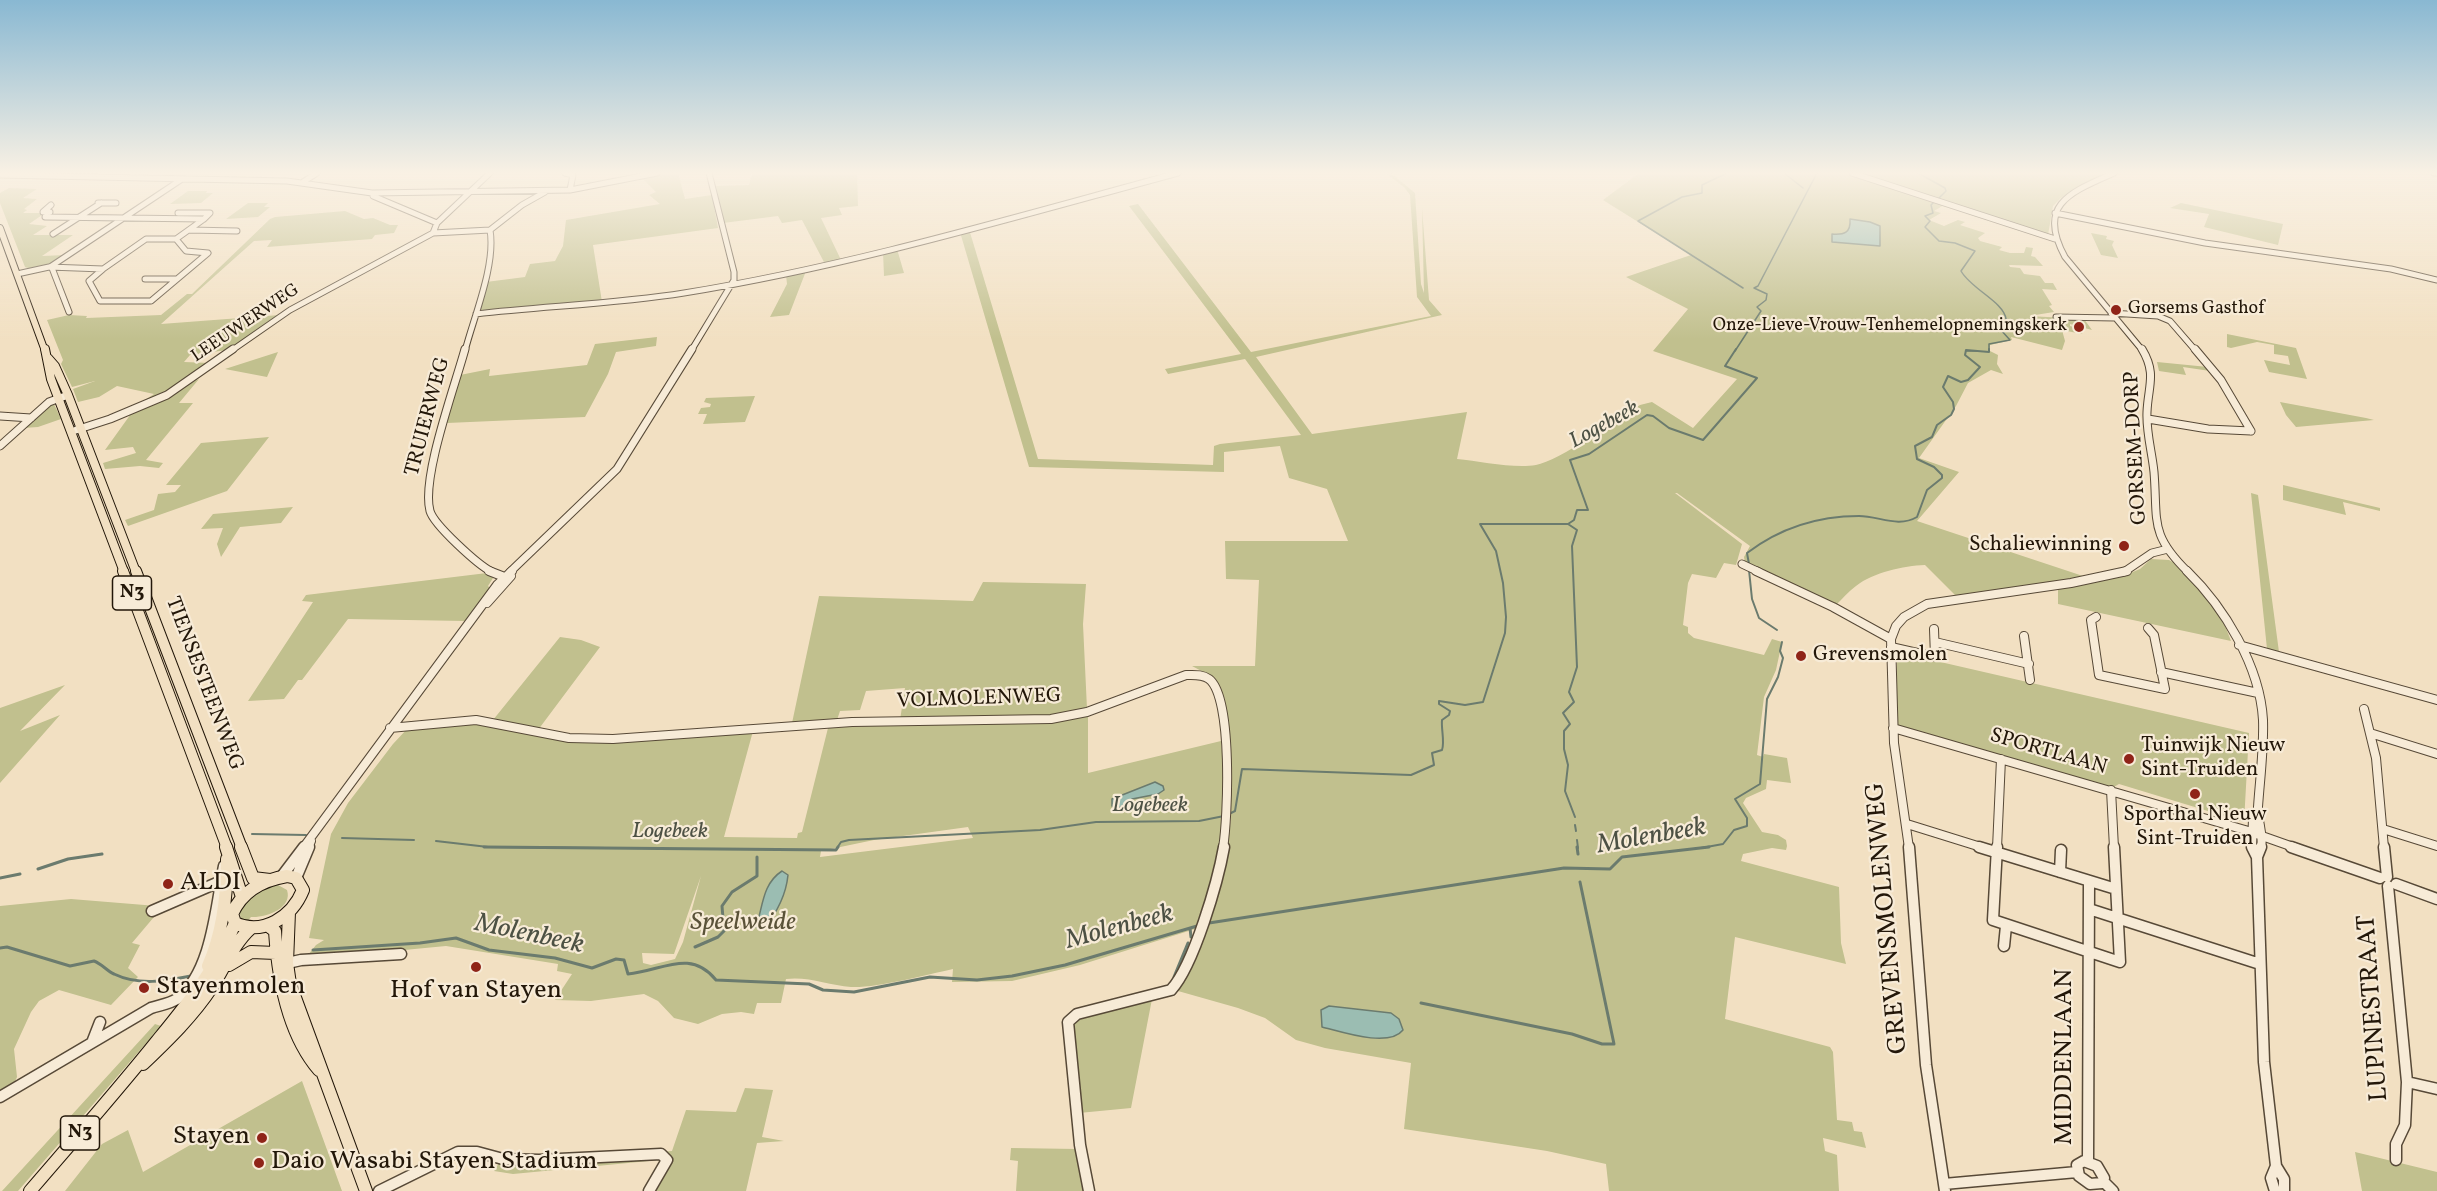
<!DOCTYPE html>
<style>
body{margin:0}
canvas{display:block;background:#f2e0c2}
</style>
<canvas width="2437" height="1191"></canvas>
<script>
const g = document.querySelector('canvas').getContext('2d');
g.lineJoin = 'round';
function fill(path, color) {
  g.fillStyle = color;
  g.fill(path, 'evenodd');
}
function strokePath(path, color, width, dash) {
  g.strokeStyle = color;
  g.lineWidth = width;
  g.lineCap = dash ? 'butt' : 'round';
  g.setLineDash(dash || []);
  g.stroke(path);
}
function write(font, color, halo, rows, align = 'center') {
  g.font = font + ' Vollkorn,serif';
  g.lineWidth = 4.5;
  g.setLineDash([]);
  g.textBaseline = 'middle';
  g.strokeStyle = halo;
  g.fillStyle = color;
  for (const [text, x, y, turn = 0] of rows) {
    g.save();
    g.translate(x, y);
    g.rotate((+turn || 0) * Math.PI / 180);
    g.textAlign = isNaN(turn) ? turn : align;
    if (halo) g.strokeText(text, 0, 0);
    g.fillText(text, 0, 0);
    g.restore();
  }
}
fill(new Path2D(`
 M661,173H678L685,199L712,195L718,228L593,245L602,302L480,311L486,282L525,277L530,264L555,261L563,246L566,220L660,204L649,195L656,192L642,178Z
 M752,173H857L858,206L839,208L842,215L821,218L841,260L825,264L802,220L782,223L778,216L723,223L716,186L749,185Z
 M1385,173H1391L1415,193L1421,284L1424,293L1422,208L1429,300L1442,315L1256,357L1312,434L1467,412L1457,459C1480,461 1514,469 1536,465C1559,461 1617,419 1640,405L1652,402L1693,428L1737,379L1653,351L1688,309L1626,277L1691,255L1603,200L1639,173H1848L1944,205L1934,211L1941,213L1929,220L1944,226L1958,220L1965,222L1960,225L1985,233L1978,238L1980,241L2002,247L1999,250L2010,253H2024L2026,247L2033,248L2031,256L2035,257L2043,266L2009,265L2010,267L2020,268L2024,274L2040,276L2045,283H2053L2057,290L2042,289L2052,305L2049,306L2054,312L2029,316L2084,319L2092,330L2070,324V326L2083,330L2082,334L2062,330L2065,341L2062,350L2011,337L2012,340L1990,345V351L1998,355L1997,364L2003,374L1991,370L1968,383L1956,406L1919,458L1959,472L1917,521L2086,577L1956,596L1925,565C1903,566 1874,572 1856,586C1849,591 1842,599 1835,606L1745,563L1744,557L1750,546L1677,493H1675L1742,544L1736,565L1724,563L1716,578L1692,574L1688,583L1683,625L1688,627V633L1694,638L1764,655L1772,639L1782,642L1776,670L1764,697L1757,755L1763,757L1764,754L1787,758L1791,783L1767,780L1766,789L1746,798L1743,803L1762,832L1778,835L1786,840L1787,846L1786,850L1772,848L1743,854L1741,861L1839,887L1841,943L1846,964L1735,937L1725,1019L1830,1047L1833,1052L1837,1120L1852,1122L1854,1131L1862,1132L1866,1148L1823,1138L1825,1151L1837,1155L1839,1191H1609L1606,1164L1547,1151L1404,1129L1411,1063L1325,1048L1296,1040L1265,1018L1238,1008L1178,991L1186,976L1223,876L1231,819L1225,699L1217,684L1209,675L1192,666H1255L1259,580L1226,579L1225,541H1348L1327,489L1289,478L1280,446L1224,452V472L1029,467L960,232L969,229L1038,459L1213,465L1214,446L1220,444L1301,435L1245,359L1168,374L1165,369L1241,354L1129,206L1138,204L1251,352L1431,316L1417,297L1410,195L1404,187Z
 M1856,173H2107L2061,198L2053,206L2048,235Z
 M9,188L37,189L23,198L37,199L24,209L27,210L23,213H45L29,224L47,226L33,235H73L42,256L66,255C55,263 39,273 25,267L0,203V193Z
 M188,191H207L206,193H213L201,203L170,204Z
 M248,203H268L264,207H270L258,217L226,219Z
 M2181,203L2283,224L2278,245L2204,227L2209,214L2170,208Z
 M345,211L364,219L373,218L390,225H398L394,233L375,235L372,239L267,247L272,240L254,241L161,324L280,315L227,350L190,355L184,362L210,363L170,392L142,402L154,394L117,386L99,397L78,402L73,389L95,381L72,387L61,364L63,360L47,320L69,315L87,316L86,318L161,315L187,294H192L270,219L275,217Z
 M2091,233L2107,236L2106,239L2114,241L2112,245L2118,258L2101,255Z
 M897,249L904,273L884,276L883,252Z
 M806,271L789,315L770,317L787,284L786,275Z
 M2227,334L2296,348L2307,379L2269,372L2264,360L2290,365L2288,356L2274,354V345L2257,342L2231,348L2227,347Z
 M657,337L656,346L616,352L608,374L585,417L447,423L460,375L490,369L489,376L587,365L595,344Z
 M278,352L267,377L225,369Z
 M2157,362L2208,367L2210,371L2183,367L2186,375L2159,371Z
 M199,379L179,403H193L146,460L163,463L159,468L140,466L105,469L103,463L136,453L133,447L105,450L133,411Z
 M755,396L745,422L703,424L707,414H698L701,408L710,407L711,404L704,402L706,398Z
 M53,402L61,419L38,427L23,428Z
 M2280,402L2366,418L2374,420L2296,427L2286,415Z
 M269,437L227,491L128,526L125,520L154,510L158,494L175,492L181,485H166L201,443Z
 M2283,485L2380,508V511L2343,502L2346,515L2283,500Z
 M2251,493L2258,495L2279,652L2267,649Z
 M293,507L281,523L240,527L221,557L217,544L223,528L201,529L213,514Z
 M2151,559L2169,560L2178,565L2211,604L2224,623L2231,641L2058,604V588L2128,574L2140,569Z
 M487,573L493,578L488,586L491,589L465,621L348,619L302,680H298L284,699L248,701L313,602L302,601L306,595Z
 M983,582L1086,584L1083,624L1087,709L1063,717L900,720L905,688L866,691L860,710L840,711L837,720L792,723L819,596L973,601Z
 M560,637L581,640L600,647L538,730L493,720Z
 M1897,652L2249,733L2244,822L2119,784L2112,788L1899,727L1897,724Z
 M65,685L20,731L60,715L0,783V708Z
 M1088,714V773L1221,741C1223,765 1227,791 1225,816C1223,852 1208,895 1195,929L1080,965L1012,981L952,982L953,969C925,975 878,988 851,987C829,985 807,976 786,979L781,1003H757L754,1014L741,1012L722,1014L698,1024L674,1018L658,1001L644,994L591,1001L555,1000L572,974L557,971L558,964L446,946L362,954L308,955L316,945L324,940L309,938L331,834L348,803L393,744L407,729L469,721L536,733L557,740L576,741L753,731L724,837L797,838L798,833L802,832L828,728ZM968,827L973,838L820,857L821,851L874,840ZM701,876L683,942L675,959L651,965L643,963L642,953L674,954Z
 M278,885L287,890C293,908 266,918 251,917L247,922L241,919L239,910C249,897 261,887 278,885Z
 M71,899L157,906L159,911L132,943L140,945L128,968L138,977L111,1005L59,990L39,1001L31,1012L14,1049L17,1077L12,1088L0,1095V906Z
 M1152,999L1131,1108L1079,1113L1073,1024L1080,1017Z
 M155,1024L161,1026L18,1191H2Z
 M302,1081L342,1191H65L102,1144L128,1130L143,1172Z
 M745,1088L773,1090L762,1137L784,1141L757,1143L746,1191H654L669,1167L670,1159L513,1174L494,1171L499,1163H535L672,1151L686,1110L736,1112Z
 M1011,1148L1078,1149L1085,1191H1016L1018,1161L1010,1160Z
 M2355,1152L2437,1172V1191H2362Z`), '#c1c08e');
const water = new Path2D(`
 M1850,219L1870,222L1880,226V246L1832,242V234C1844,235 1851,233 1850,219Z
 M1155,782L1163,786L1164,790L1158,794L1132,799L1119,808L1112,806V799Z
 M782,871L788,875C786,896 776,914 763,930L756,927C763,907 762,884 782,871Z
 M1329,1006L1391,1013L1399,1019L1403,1030C1389,1048 1342,1032 1322,1027L1321,1010Z`);
fill(water, '#9bbdb2');
strokePath(water, '#6b7b6e', 1.5);
strokePath(new Path2D(`
 M1727,173L1702,185V193L1682,197L1638,221L1743,288
 M1784,173L1803,188
 M1918,173L1945,188L1946,191L1937,200
 M1934,202L1931,205L1933,213L1925,216L1930,221L1925,227L1939,241L1955,243L1975,251L1961,271C1971,289 2004,302 2006,319L2023,325L2000,329L2010,340L1989,344V351
 M1735,351L1761,311L1757,307L1766,300L1767,294L1754,288L1758,286L1817,173
 M1966,351H1977`), '#6b7b6e', 1.5);
strokePath(new Path2D(`
 M1568,524L1577,530L1572,546L1577,667L1569,692L1574,702L1563,713L1570,724L1564,731V749L1568,765L1565,791L1575,817
 M1749,564L1747,553C1780,528 1817,516 1859,516C1879,516 1898,528 1917,517L1927,490L1942,478V475L1934,467L1917,459L1915,446L1932,437L1937,425L1951,415L1954,409L1953,402L1943,387L1948,376L1961,382L1968,380L1980,367L1965,355L1966,350L1989,352V349
 M1749,570L1752,599L1759,618L1777,630
 M1229,814L1235,811L1242,769L1411,775L1434,765L1432,753L1442,750C1445,742 1441,729 1442,720L1449,715L1450,711L1439,704V701L1465,705L1483,702L1505,633L1506,617L1503,583L1496,551L1480,524H1568L1574,520L1577,510H1588L1570,460L1589,454L1647,415L1653,416L1669,428L1703,440L1757,378L1725,366L1736,349
 M1575,825L1576,831
 M252,834L306,835
 M342,838L414,840
 M1577,840L1578,848
 M436,841L488,847L607,848
 M837,848L841,842L849,840L1040,830L1096,822L1199,821L1224,816
 M1701,848L1723,844L1734,830L1747,826V818L1735,799L1760,784L1767,699L1778,677L1783,658L1780,651L1782,642`), '#6b7b6e', 2);
strokePath(new Path2D(`
 M484,847L836,850L838,847
 M1577,847L1578,854
 M38,869L68,859L102,854
 M0,878L20,874
 M1209,923L1564,868L1610,869L1622,857L1709,847
 M1190,928L1191,937
 M695,947L718,937L724,931L722,906L732,892L757,876V857
 M0,948L7,947L70,966L94,961C102,964 107,971 114,974C139,986 165,981 191,976
 M313,950L420,943L456,938L489,950L555,958L592,968L616,959L624,960L628,974C662,971 690,948 716,980L809,984L823,990L854,992L930,977L977,980L1012,976L1065,965L1197,926
 M1174,977L1188,943
 M1421,1003L1572,1034L1602,1044H1614L1580,882`), '#6b7b6e', 3);
const minorFar3 = new Path2D(`
 M490,173L437,223L433,233L490,230L522,205L545,192
 M565,173L573,175L570,190
 M1852,173L2055,239
 M2114,173C2071,192 2036,204 2065,257L2143,351
 M2434,173H2437
 M0,175L287,181L372,193L570,190L657,173
 M303,182L317,173
 M372,193L373,196L437,223
 M98,203H116
 M50,212H43L51,205
 M178,213H210L204,219
 M2055,213L2205,243L2391,269L2437,280
 M189,230L237,231
 M53,234L101,203
 M50,267L182,179
 M52,268L69,312
 M103,269L89,281L100,301H151L208,253L186,251L176,239
 M17,274L49,267L103,269L146,239H176L204,219L45,217
 M145,279H177
 M2111,313L2158,316L2170,321L2196,351
 M476,314C545,306 615,304 684,293C851,266 1015,217 1178,173
 M2056,317L2115,318
 M231,351L290,310L433,233
 M465,351C474,316 496,265 490,230
 M691,351L734,280V272L709,173`);
const minorFar2 = new Path2D(`
 M465,349C455,386 421,478 430,511C434,525 478,565 492,572
 M2142,349C2157,374 2148,386 2147,412C2146,432 2152,452 2154,472C2158,521 2149,534 2188,572
 M2195,349L2221,380L2251,431
 M0,416L31,418
 M2148,419L2208,429L2251,431
 M76,430L110,419L167,395L233,349
 M0,446L49,402L68,395
 M1742,564L1759,572
 M510,572L617,469L692,349
 M2124,572L2152,553L2168,549`);
const minorFar1 = new Path2D(`
 M489,571L507,578
 M1756,571L1833,607L1891,639
 M2187,571C2224,607 2260,666 2263,720C2264,749 2260,778 2258,807C2257,821 2264,833 2261,848
 M487,603L511,576
 M2096,617L2091,620L2099,675L2165,689L2154,635L2148,628
 M2024,636L2030,680
 M1935,642L2029,664
 M2239,645L2437,700
 M1891,647L1935,657L1934,629
 M2161,672L2258,693
 M2364,709L2376,758L2384,848
 M390,728L476,720L569,738L613,739L852,722L1051,719L1087,712L1186,675C1194,675 1202,674 1209,679C1233,697 1228,818 1223,848
 M1893,728L2245,830L2296,848
 M2370,733L2437,754
 M2111,790L2114,848
 M1907,824L1984,848
 M2383,829L2437,846
 M303,848L497,585L512,571
 M308,848L311,841
 M1909,848L1894,743L1891,639L1896,626L1904,617L1927,604L2071,583L2127,571
 M1997,848L2001,759
 M2252,848L2253,818L2258,813`);
const minor = new Path2D(`
 M1909,847L1926,1065L1945,1191
 M1979,847L2116,889
 M1997,847L1993,920L2120,962L2114,847
 M2252,847L2257,857L2264,1062L2276,1166L2284,1179V1191
 M2291,847L2380,878
 M2384,847L2387,877
 M2257,857L2261,847
 M2060,872L2061,850
 M282,876L304,847
 M296,878L309,847
 M2396,884L2437,899
 M2388,886L2407,1082L2405,1125L2396,1144V1160
 M2089,909L2260,964
 M152,911L219,882
 M2004,946L2006,926
 M283,964L301,960L401,954
 M93,1040L100,1022
 M2407,1082L2437,1089
 M0,1097L151,1008C160,1005 169,1004 177,999C212,973 216,906 224,866
 M2084,1161L2097,1166L2104,1178L2102,1183L2090,1184L2079,1176L2077,1165Z
 M2088,1161L2089,881
 M2103,1181L2113,1191
 M1944,1184L2077,1172
 M379,1191L458,1152H477L503,1159L539,1160L661,1154L667,1160L649,1191
 M1089,1191L1080,1145L1068,1022L1077,1014L1171,990C1194,965 1218,881 1224,847
 M2275,1191L2271,1178L2276,1166`);
const majorFar3 = new Path2D(`
 M0,228L45,351`);
const majorFar2 = new Path2D(`
 M45,349L51,379L124,572
 M48,358L55,366L68,395L136,572`);
const majorFar1 = new Path2D(`
 M123,571L227,848
 M136,571L242,848`);
const major = new Path2D(`
 M226,847L242,897
 M241,847L253,878L270,880
 M287,876L296,878L303,890C292,917 263,936 235,923L232,914C242,891 263,880 287,876Z
 M289,912L287,963L290,984L366,1191
 M267,925L275,931C278,978 288,1034 319,1070
 M229,965L251,952L276,953
 M208,966C223,932 227,896 227,859
 M143,1064C168,1040 193,1016 212,987C225,967 233,944 251,928
 M30,1191C73,1141 116,1092 157,1041C188,1003 217,968 235,923`);
strokePath(minorFar3, '#574937', 7);
strokePath(minorFar2, '#574937', 9);
strokePath(minorFar1, '#574937', 10);
strokePath(minor, '#574937', 13);
strokePath(majorFar3, '#231709', 8);
strokePath(majorFar2, '#231709', 10);
strokePath(majorFar1, '#231709', 12);
strokePath(major, '#231709', 14);
strokePath(minorFar3, '#f7ebd7', 5);
strokePath(minorFar2, '#f7ebd7', 7);
strokePath(minorFar1, '#f7ebd7', 8);
strokePath(minor, '#f7ebd7', 10);
strokePath(majorFar3, '#f2e0c2', 6);
strokePath(majorFar2, '#f2e0c2', 8);
strokePath(majorFar1, '#f2e0c2', 10);
strokePath(major, '#f2e0c2', 12);
const sky = g.createLinearGradient(0, 0, 0, 339);
sky.addColorStop(0, '#89b8d2');
sky.addColorStop(0.51, '#f9f1e4');
sky.addColorStop(1, '#f9f1e400');
g.fillStyle = sky;
g.fillRect(0, 0, 2437, 339);
for (const [x, y, r, color] of [
 [2116,310,6,"#8f2418"],
 [2079,327,6,"#8f2418"],
 [2124,546,6,"#8f2418"],
 [1801,656,6,"#8f2418"],
 [2129,759,6,"#8f2418"],
 [2195,794,6,"#8f2418"],
 [168,884,6,"#8f2418"],
 [476,967,6,"#8f2418"],
 [144,988,6,"#8f2418"],
 [262,1138,6,"#8f2418"],
 [259,1163,6,"#8f2418"]
]) {
  const dot = new Path2D();
  dot.arc(x, y, r, 0, 2 * Math.PI);
  g.fillStyle = color;
  g.fill(dot);
  strokePath(dot, '#f7ebd7', 2);
}
write('18px', '#231709', '#f7ebd7', [
 ["Gorsems Gasthof",2128,310],
 ["Onze-Lieve-Vrouw-Tenhemelopnemingskerk",2067,327,"right"]
], 'left');
write('18px', '#231709', '#f7ebd7', [
 ["LEEUWERWEG",246,324,-34]
]);
for (const [x, y, w] of [
 [132,593,39],
 [80,1133,39]
]) {
  const box = new Path2D();
  box.roundRect(x - w / 2, y - 17, w, 34, 4.5);
  g.fillStyle = '#f7ebd7';
  g.fill(box);
  strokePath(box, '#231709', 1.5);
}
write('bold 20px', '#231709', null, [
 ["N3",132,593],
 ["N3",80,1133]
]);
write('21px', '#231709', '#f7ebd7', [
 ["TRUIERWEG",429,417,-75],
 ["GORSEM-DORP",2137,448,-93],
 ["TIENSESTEENWEG",203,684,69],
 ["VOLMOLENWEG",979,700,-2],
 ["SPORTLAAN",2048,753,16]
]);
write('21px', '#231709', '#f7ebd7', [
 ["Schaliewinning",2112,546,"right"],
 ["Grevensmolen",1813,656],
 ["Tuinwijk Nieuw",2141,747],
 ["Sint-Truiden",2141,771],
 ["Sporthal Nieuw",2195,816,"center"],
 ["Sint-Truiden",2195,840,"center"]
], 'left');
write('italic 22px', '#4d5144', '#f7ebd7', [
 ["Logebeek",1605,426,-29],
 ["Logebeek",1150,807],
 ["Logebeek",670,833]
]);
write('26px', '#231709', '#f7ebd7', [
 ["ALDI",180,884],
 ["Stayenmolen",156,988],
 ["Hof van Stayen",476,992,"center"],
 ["Stayen",250,1138,"right"],
 ["Daio Wasabi Stayen Stadium",271,1163]
], 'left');
write('26px', '#231709', '#f7ebd7', [
 ["GREVENSMOLENWEG",1889,918,-95],
 ["LUPINESTRAAT",2375,1008,-94],
 ["MIDDENLAAN",2066,1057,-90]
]);
write('italic 26px', '#5a5238', '#f7ebd7', [
 ["Speelweide",743,924]
]);
write('italic 27px', '#4d5144', '#f7ebd7', [
 ["Molenbeek",1652,838,-10],
 ["Molenbeek",1120,929,-15],
 ["Molenbeek",529,936,12]
]);
</script>
